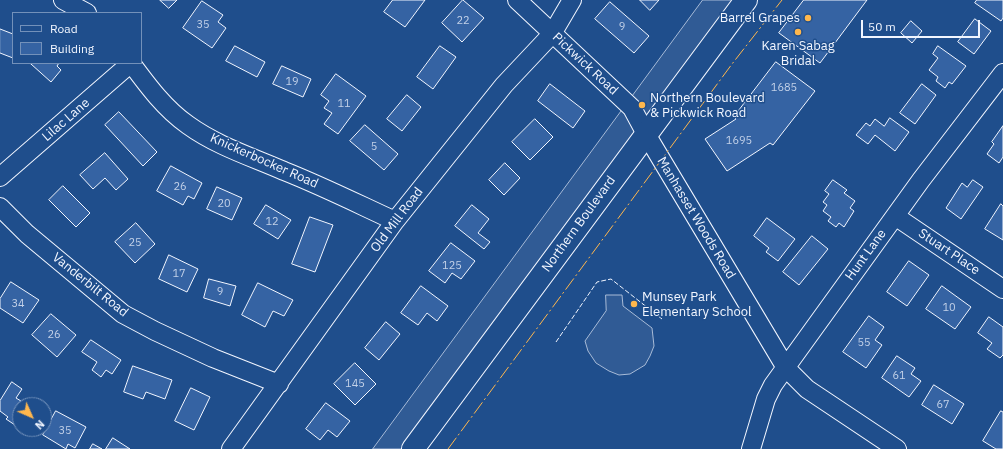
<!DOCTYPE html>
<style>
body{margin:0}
#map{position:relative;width:1003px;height:449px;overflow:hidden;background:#1f4e8c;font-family:"IBM Plex Sans",sans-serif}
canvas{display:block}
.legend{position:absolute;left:12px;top:12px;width:130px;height:52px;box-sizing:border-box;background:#1f4e8c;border:1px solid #7391ba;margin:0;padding:5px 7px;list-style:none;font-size:12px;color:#f2f6ff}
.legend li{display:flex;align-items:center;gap:8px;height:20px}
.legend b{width:20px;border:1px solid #7391ba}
.north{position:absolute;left:12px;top:397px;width:40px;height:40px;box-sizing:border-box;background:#1f4e8c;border:1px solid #7391ba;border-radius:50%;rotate:135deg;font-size:11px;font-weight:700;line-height:16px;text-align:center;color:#f2f6ff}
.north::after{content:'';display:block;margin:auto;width:14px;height:18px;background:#ffb74d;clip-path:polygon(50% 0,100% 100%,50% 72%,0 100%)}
.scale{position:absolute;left:861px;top:20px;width:119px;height:18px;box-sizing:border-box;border:2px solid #f2f6ff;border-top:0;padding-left:5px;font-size:12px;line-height:14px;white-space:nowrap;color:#f2f6ff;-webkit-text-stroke:3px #1f4e8c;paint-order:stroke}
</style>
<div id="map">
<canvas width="1003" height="449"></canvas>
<ul class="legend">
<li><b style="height:5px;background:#1f4e8c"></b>Road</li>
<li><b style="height:11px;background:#3563a3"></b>Building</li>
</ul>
<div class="north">N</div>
<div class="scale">50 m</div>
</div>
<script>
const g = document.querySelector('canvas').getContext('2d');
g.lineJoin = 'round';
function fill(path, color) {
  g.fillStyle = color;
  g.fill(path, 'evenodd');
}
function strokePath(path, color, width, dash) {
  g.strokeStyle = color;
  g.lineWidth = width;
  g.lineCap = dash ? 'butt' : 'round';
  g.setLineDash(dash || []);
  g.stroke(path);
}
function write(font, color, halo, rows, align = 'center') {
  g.font = font + ' "IBM Plex Sans",sans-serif';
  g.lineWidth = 3;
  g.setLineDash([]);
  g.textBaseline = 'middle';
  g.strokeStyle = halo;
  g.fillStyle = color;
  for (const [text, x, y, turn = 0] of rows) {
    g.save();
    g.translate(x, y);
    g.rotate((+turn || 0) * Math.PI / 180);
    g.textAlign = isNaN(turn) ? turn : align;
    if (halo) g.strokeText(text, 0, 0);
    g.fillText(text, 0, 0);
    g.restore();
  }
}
const built = new Path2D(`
 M703,0H746L413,449H373Z
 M606,295H622L623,306L652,328L654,346L650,356L645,365L630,374L619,375L609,371L596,363L588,351L585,341L606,311Z`);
fill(built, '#305b95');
strokePath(built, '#a8bbd7', 1);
const building = new Path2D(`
 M160,0H177L169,8Z
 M393,0H425L405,27L384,12Z
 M463,0L484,18L462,42L442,23Z
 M640,0H659L650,10Z
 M804,0H867L820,63L779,33Z
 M977,0H1003V18L1001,21L975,3Z
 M202,1L223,15L218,22L226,28L212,48L183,28Z
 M610,2L649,36L634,53L595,19Z
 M975,19L991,31L974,54L958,42Z
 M911,21L922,31L912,43L901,33Z
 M0,29L13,34V58L0,53Z
 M235,46L265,62L257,77L226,61Z
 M440,46L456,57L433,89L417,77Z
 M938,46L966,66L952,84L949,82L945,88L936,81L938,77L929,70L938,58L933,54Z
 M776,62L815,91L773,145L770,143L727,171L705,139L736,119L734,117Z
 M32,63H59L57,66L61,70L51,82L31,64Z
 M282,66L311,79L303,97L273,84Z
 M336,74L366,96L338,134L324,124L332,113L324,108L329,101L321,95Z
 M550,84L585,111L573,128L538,101Z
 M922,84L936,95L915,124L900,113Z
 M407,95L421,107L402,131L387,119Z
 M119,112L157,152L143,166L105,125Z
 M890,118L909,132L895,151L875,135L868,144L856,135L866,123L870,126L875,119L884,126Z
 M535,119L553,137L530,160L512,142Z
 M365,125L398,154L384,170L350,141Z
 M1003,126V157L999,163L987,154L994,144L992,142Z
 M105,153L128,179L116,190L105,178L93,189L80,175Z
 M505,163L520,178L504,195L489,180Z
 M171,166L202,183L194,199L188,196L183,205L157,191Z
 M833,180L847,190L844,193L855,201L850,208L854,211L844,227L839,223L836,227L828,221L831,217L823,211L827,205L823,202L829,194L825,191Z
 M973,180L983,187L961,219L946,208L962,183L967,187Z
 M63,186L90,213L76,227L49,200Z
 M217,187L242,198L232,220L207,209Z
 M1001,204L1003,206V240L985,229Z
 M266,205L291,220L278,239L254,224Z
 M472,205L489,219L478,233L490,242L484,249L455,226Z
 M310,217L333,225L315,272L292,264Z
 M767,218L795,239L778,261L766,252L769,248L754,236Z
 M136,223L155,244L135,263L115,242Z
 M812,236L828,249L799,285L783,272Z
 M451,243L475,261L461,279L452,273L445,283L429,271Z
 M169,255L198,269L187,292L159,279Z
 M909,261L929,275L907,306L887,292Z
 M209,279L236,286L230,306L204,298Z
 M11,282L39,300L23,323L0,308V299Z
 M258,283L293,300L284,316L273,311L265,327L242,315Z
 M421,286L448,306L437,321L427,313L418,325L401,313Z
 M942,286L971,307L955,329L926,309Z
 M51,314L76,335L57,357L32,335Z
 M869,316L884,327L875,340L882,345L866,368L843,352Z
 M989,317L1003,327V355L1000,358L987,349L992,343L978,333Z
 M386,322L400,334L379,360L365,348Z
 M91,340L121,360L112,374L106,370L101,377L92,370L97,362L82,352Z
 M897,356L915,368L911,374L921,381L909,397L882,378Z
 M355,363L376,384L355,405L334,384Z
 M133,366L172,380L165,399L146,392L143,399L124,392Z
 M12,382L22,389L16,398L21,401L19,404L21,405L20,425L17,423L15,425L6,419L8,417L0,411V401Z
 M934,385L964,404L952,424L922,405Z
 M191,388L210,397L194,430L175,421Z
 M326,403L350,421L337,437L328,430L320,440L306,429Z
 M56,411L86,427L75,448L68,444L66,449L43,435Z
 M1001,411L1003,412V449H996L983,441Z
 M113,438L130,449H106Z
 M93,444L102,449H90Z`);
fill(building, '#3563a3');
strokePath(building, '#f2f6ff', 1);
const minor = new Path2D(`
 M63,0L87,13
 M517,0L632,108L646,134L786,368L807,389L897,449
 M131,63C148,86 165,109 188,125C217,146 252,157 284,171C322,186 358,204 395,221
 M0,177L131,63
 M0,207L27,234L123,314L155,331L213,358L279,384
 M895,216L1003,289
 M231,449L395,221L504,85L552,34L572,0
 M751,449L766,399L773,385L921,180L1003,73`);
const major = new Path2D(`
 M413,449L746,0`);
strokePath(minor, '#f2f6ff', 20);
strokePath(major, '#f2f6ff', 24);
strokePath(minor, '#1f4e8c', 18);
strokePath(major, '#1f4e8c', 22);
strokePath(new Path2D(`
 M556,342L597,282L611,279L662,319`), '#f2f6ff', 1, [5, 2]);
strokePath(new Path2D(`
 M448,449L732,64L782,0`), '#ffb74d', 1, [14, 3, 2, 3]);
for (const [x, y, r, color] of [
 [808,18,4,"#ffb74d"],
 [798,32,4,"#ffb74d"],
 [642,105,4,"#ffb74d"],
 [634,304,4,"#ffb74d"]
]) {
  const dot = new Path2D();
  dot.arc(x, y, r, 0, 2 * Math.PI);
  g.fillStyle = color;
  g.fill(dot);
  strokePath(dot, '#1f4e8c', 1.5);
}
write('11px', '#c3d1e8', null, [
 ["22",463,21],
 ["35",203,25],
 ["9",622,27],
 ["19",292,82],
 ["1685",784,88],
 ["11",344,104],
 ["1695",739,141],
 ["5",374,147],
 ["26",180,187],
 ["20",224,204],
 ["12",272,222],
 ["25",135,243],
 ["125",452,266],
 ["17",179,274],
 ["9",220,292],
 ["34",18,304],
 ["10",949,308],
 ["26",54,335],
 ["55",864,343],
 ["61",899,376],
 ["145",355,384],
 ["67",943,405],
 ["35",65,431]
]);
write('13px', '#f2f6ff', '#1f4e8c', [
 ["Barrel Grapes",800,18,"right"],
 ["Karen Sabag",798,46,"center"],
 ["Bridal",798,61,"center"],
 ["Northern Boulevard",650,98],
 ["& Pickwick Road",650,113],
 ["Munsey Park",642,297],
 ["Elementary School",642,312]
], 'left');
write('13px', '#f2f6ff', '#1f4e8c', [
 ["Pickwick Road",585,64,43],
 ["Lilac Lane",66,120,-41],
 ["Knickerbocker Road",264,161,24],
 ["Manhasset Woods Road",696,218,59],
 ["Old Mill Road",397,220,-53],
 ["Northern Boulevard",579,224,-54],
 ["Stuart Place",949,252,34],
 ["Hunt Lane",866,255,-54],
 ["Vanderbilt Road",90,285,39]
]);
</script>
